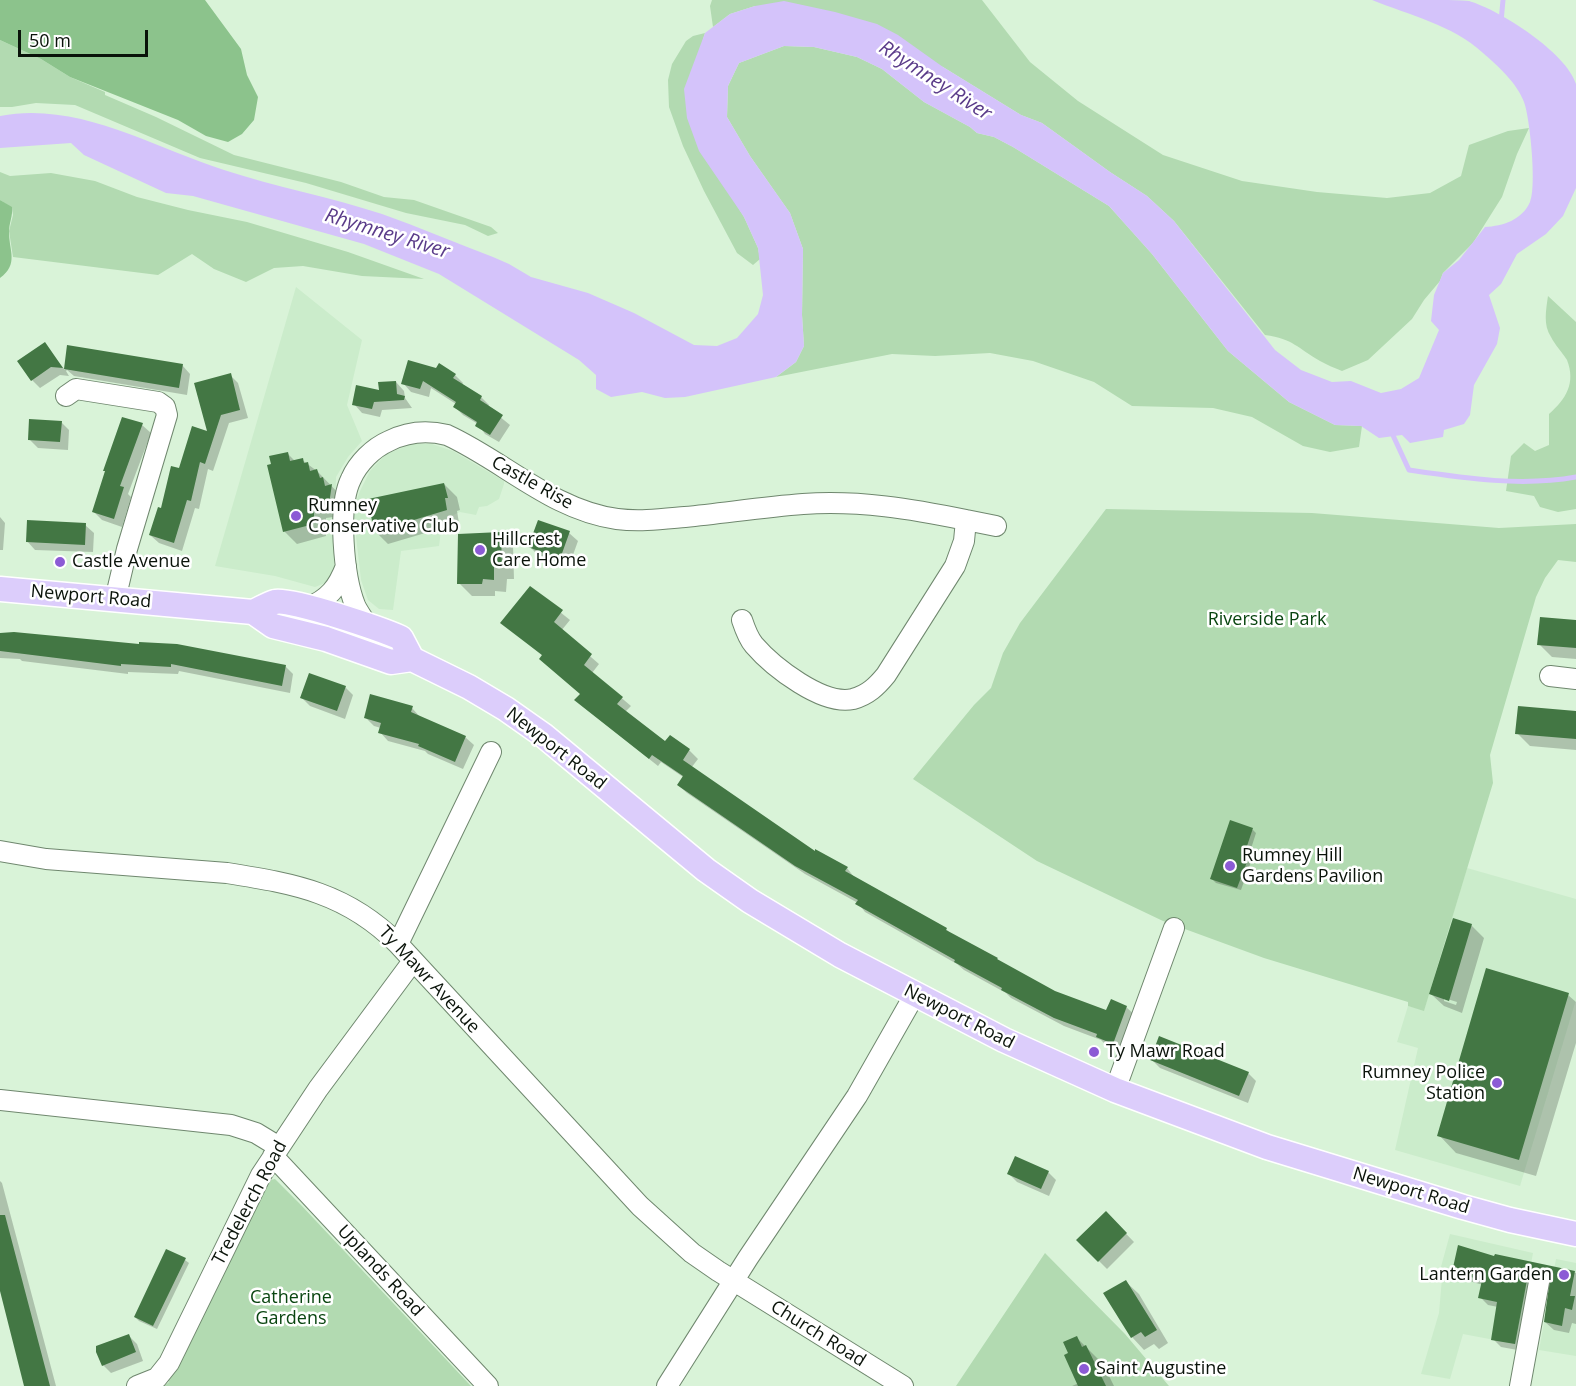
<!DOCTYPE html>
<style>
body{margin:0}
#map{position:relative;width:1576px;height:1386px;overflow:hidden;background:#d9f3d8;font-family:"Open Sans",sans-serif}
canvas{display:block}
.scale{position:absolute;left:18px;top:30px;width:130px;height:27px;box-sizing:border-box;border:3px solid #0a130a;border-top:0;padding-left:8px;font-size:18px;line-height:21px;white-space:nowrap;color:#0a130a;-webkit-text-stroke:4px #fff;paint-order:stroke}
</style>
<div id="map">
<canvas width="1576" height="1386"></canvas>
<div class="scale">50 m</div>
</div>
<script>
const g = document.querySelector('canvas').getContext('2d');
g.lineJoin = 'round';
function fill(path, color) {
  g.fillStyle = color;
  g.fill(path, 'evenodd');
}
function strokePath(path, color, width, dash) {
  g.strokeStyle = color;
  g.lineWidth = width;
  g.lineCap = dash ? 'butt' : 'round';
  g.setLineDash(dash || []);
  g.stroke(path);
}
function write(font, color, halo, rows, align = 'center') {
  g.font = font + ' "Open Sans",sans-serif';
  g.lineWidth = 5;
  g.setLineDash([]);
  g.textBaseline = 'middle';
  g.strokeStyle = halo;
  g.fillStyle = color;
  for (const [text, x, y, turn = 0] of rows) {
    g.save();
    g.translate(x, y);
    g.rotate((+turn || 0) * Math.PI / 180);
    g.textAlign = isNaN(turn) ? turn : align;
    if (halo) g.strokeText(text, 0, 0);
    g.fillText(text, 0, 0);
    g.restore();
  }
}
fill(new Path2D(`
 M296,287L362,340L347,405L362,441L348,457L336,477L334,570L328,582L315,587L275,576L215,566Z
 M412,444H432L453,451L504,481V484L499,499L487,506L479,507L476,515L460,512L449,517L442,523L439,546L401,551L393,610L379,609L368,600L361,580L353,510L360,491L370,471L386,454Z
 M1467,868L1576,899V1000L1520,1186L1395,1150L1418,1048L1397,1042L1408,1006L1424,1010Z
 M1450,1234L1533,1253L1516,1344L1463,1334L1450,1379L1421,1374L1439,1313L1442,1278L1439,1274Z
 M1556,1259L1576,1263V1356L1539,1350Z`), '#cbeccb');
fill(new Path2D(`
 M712,0H982L1030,62L1078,101L1163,155L1242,181L1317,192L1387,198L1430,193L1461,176L1469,145L1508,131L1529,128L1517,154L1502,197L1473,243L1443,273L1440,281L1424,300L1412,319L1368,360L1342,371C1335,368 1327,365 1320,361C1297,348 1294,339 1265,335L1174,221L1147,196L1110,172L1042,123L1021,115L943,67L755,6L730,14L713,27L710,6Z
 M705,33L699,53L728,191L744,217L758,248L760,259L753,265L737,253L704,191L683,146L669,107L668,80L672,64L686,41L693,36Z
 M0,40L41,59L70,77L105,92V95L156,117L234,155L341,182L384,197L414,200L491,227L498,233L488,236L465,225L406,213L306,183L200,158L75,105L36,103L12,107H0Z
 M784,46L814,47L857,57L882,69L924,102L970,127L977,133L994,137L1013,147L1109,206L1152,254L1228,351L1289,402L1335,425L1362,426L1359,447L1330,452L1303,446L1252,417L1213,408L1132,406L1094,382L1033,361L990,353L935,356L892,354L776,377L796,362L804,346L802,315L803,249L790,213L750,156L727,117L728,86L739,63Z
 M0,172L10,176L51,173L95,181L137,197L188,210L247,222L348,252L424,279L362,276L303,266L274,268L246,282L214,269L192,254L158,275L13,257L9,231L13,215L12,208L0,200Z
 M1548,296L1576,322V509L1558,512L1540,507L1534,496L1506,491L1511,456L1524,443L1535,451L1549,445V414C1566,399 1576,383 1567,360C1562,352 1555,345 1551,337C1543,325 1546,310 1548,296Z
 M1106,509L1312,513L1499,528L1576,524V562L1558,560L1545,578L1536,597L1490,755L1493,783L1424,1011L1408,1006V1002L1264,958L1163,921L1037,861L913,779L974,705L991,688L1003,653L1020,623Z
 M275,1179L301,1205L471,1386H164L169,1382L166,1378L266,1181Z
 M1045,1253L1125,1334L1169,1386H956Z`), '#b2dab1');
fill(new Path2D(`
 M0,0H205L241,49L247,75L258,97L254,120L242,134L228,142L206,136L178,120L70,77L41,59L0,40Z
 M0,200L12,207C13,216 9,223 9,232C9,251 19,264 0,278Z`), '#8cc38c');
fill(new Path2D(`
 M1372,0C1395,0 1418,0 1442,0C1450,0 1461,0 1469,1C1500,10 1567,53 1576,84V188L1563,216L1546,234L1517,254L1501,284L1489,295L1500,328L1497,344L1474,385L1470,415L1464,424L1444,430L1443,437L1410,443L1402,435L1379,438L1361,426L1335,425L1289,402L1228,351L1152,254L1109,206L1013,147L994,137L977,133L970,127L924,102L882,69L857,57L814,47L784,46L739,63L728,86L727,117L750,156L790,213L803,249L802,315L804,346L796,362L776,377L685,397L665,398L642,392L611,397L596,389V375L579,360L439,274L364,244L193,196L166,193L84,155L71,143L0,148V116C78,101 152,147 224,170C276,187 330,197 382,214C419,227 456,243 493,257L509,264L531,277L588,293L634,313L694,345L717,346L737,338L758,314L763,295L758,248L744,217L699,151L687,118L684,89L705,33L730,14L755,6L784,1L835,12L877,24L898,35L943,67L1021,115L1042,123L1110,172L1147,196L1174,221L1275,350L1301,370L1332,382L1351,381L1381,393L1401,389L1419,378L1439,330L1431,321L1434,295L1443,273L1459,260L1485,227C1503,226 1522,220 1530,202C1537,187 1530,118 1524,102C1517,83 1498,66 1483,53C1453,25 1409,15 1372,0Z`), '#d4c3fa');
fill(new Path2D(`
 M44,344L65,370L68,347L182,365L190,374L187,395L74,376L67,370L66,371L69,376L60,375L40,388L32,380Z
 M230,375L238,383L248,418L229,423L213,471L208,469L199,509L195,508L182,551L159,543L150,535L180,470L209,433Z
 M455,375L463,383L462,385L481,397L489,405L488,407L510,425L499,442L485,434L478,424L463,415L455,407L456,404L431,388L429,397L411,392L403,383Z
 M396,382L404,391L405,398L412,408L382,410L380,417L362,413L354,404L380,392Z
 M123,419L142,425L151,433L128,494L131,497L122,527L102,520L94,512Z
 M61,422L69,430L68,450L38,448L29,439Z
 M288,454L295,461L302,460L317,471L344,499L341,516L326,518V536L297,544L284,531Z
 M444,484L457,497L460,510L457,511L459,523L388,544L375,531Z
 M0,517L5,523L3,550H0Z
 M85,525L94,533L93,552L35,550L27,541Z
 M500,533L513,546L514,579H507L506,592L495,591V596H472L459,583Z
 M569,533L578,541L569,566L538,555L530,547Z
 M530,588L570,620L561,631L599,664L592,673L631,706L625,712L666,743L670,737L689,750L698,759L691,768L815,853L847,868L854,877L946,929L952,935L997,959L1002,964L1055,992L1107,1012L1126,1007L1135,1015L1121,1051L1106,1045L1101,1040L1064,1026L1011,998L1006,993L964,970L957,964L865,912L858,903L805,874L687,793L678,785L683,777L661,762L658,766L585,708L581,694L541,659L543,656L502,623Z
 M1576,622V659L1552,657L1539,644Z
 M0,634L285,666L293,674L290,693L179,671L178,674L128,672V674L22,661L20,659L0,658Z
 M345,687L353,695L345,719L310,706L302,698Z
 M412,708L420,717L465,737L474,745L463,769L428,754L425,751L388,741L380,732L381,728L374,726L365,717Z
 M1576,713V750L1530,746L1517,733Z
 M1231,822L1253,830L1256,833L1249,855L1252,859L1241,890L1216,883L1212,879Z
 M1471,925L1484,938L1462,1013L1444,1006L1431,994ZM1444,998L1457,1002L1456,1005L1444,1001Z
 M1568,995L1576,1002V1043L1536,1176L1456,1153L1439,1135Z
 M1152,1060L1248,1073L1256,1081L1248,1103L1160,1068Z
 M1048,1172L1056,1180L1049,1196L1017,1182L1009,1174Z
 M0,1181L2,1183L56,1386H26L0,1285Z
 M1106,1213L1134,1242L1107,1269L1078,1240Z
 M1496,1256L1576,1273V1324L1572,1323L1569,1333L1554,1330L1545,1322L1552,1278H1543L1523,1351L1501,1347L1493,1339L1498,1307L1488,1305L1480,1297L1483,1285L1462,1279L1454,1271Z
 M185,1260L189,1263L157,1329L139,1321L135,1317Z
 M1126,1282L1139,1294L1168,1343L1159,1349L1154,1344L1144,1350L1132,1337Z
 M128,1335L137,1344L143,1361L111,1373L103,1365Z
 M1077,1338L1103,1364L1114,1386H1072L1079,1383L1070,1354Z`), '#0003');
strokePath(new Path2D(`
 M1501,22L1503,0
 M1391,431L1409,470C1463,478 1521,487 1576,477`), '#d4c3fa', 5);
fill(new Path2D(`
 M45,342L63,368L51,367L31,381L17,361Z
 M67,345L183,364L179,388L64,369Z
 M408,360L436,368L439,363L456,374L453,378L482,396L480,400L503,415L490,435L475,426L477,422L453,407L456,402L423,381L420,389L401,384Z
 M231,373L240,410L221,415L205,464L200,462L191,501L187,500L174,543L149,535L158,507L161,508L171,466L179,468L192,426L207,431L194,383Z
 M396,381L397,394L405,396L404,400L374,402L372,409L352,405L356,385L379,390L378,382Z
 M122,417L143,423L120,486L124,487L114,519L92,512L105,471H103Z
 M29,419L62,421L60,442L28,440Z
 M288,452L290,461L303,458L304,463L308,462L310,471L317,469L320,478L323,477L325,486L332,484L329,504L314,506V524L283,532L267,465L271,464L269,456Z
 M444,483L448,498H445L447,510L374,532L368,499Z
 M27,520L86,523L85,545L26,542Z
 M538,520L570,531L560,559L528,547Z
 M501,532L502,567H494V580L483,579L482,584H457L458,534Z
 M530,586L563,610L554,622L592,654L584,665L623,697L617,704L665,741L670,735L690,749L683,760L815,851V849L848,867L845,871L947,928L946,930L998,958L997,959L1055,991L1106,1010L1111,999L1127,1006L1113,1044L1096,1037L1097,1034L1054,1018L1001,990L1002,988L954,962L955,960L855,904L858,900L795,866L677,785L683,776L652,755L649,759L574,700L580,694L539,659L542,655L500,623Z
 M1540,617L1576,620V648L1537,645Z
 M14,632L139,644V642L177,644L286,665L282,686L171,664V667L121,664V666L0,651V633Z
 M309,673L346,686L337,711L300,698Z
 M370,694L413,706L411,712L466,736L455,762L418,746L419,744L378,733L381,723L364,718Z
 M1518,706L1576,711V739L1515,734Z
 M1230,820L1253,828L1245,852L1250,854L1237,888L1210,879Z
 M1453,918L1472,924L1449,1001L1429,994Z
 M1486,968L1569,993L1519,1160L1437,1136Z
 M1159,1036L1249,1072L1239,1096L1150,1060Z
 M1015,1156L1049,1171L1041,1189L1007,1174Z
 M1106,1211L1127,1233L1098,1262L1076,1240Z
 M0,1215H5L50,1386H24L0,1291Z
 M1458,1245L1494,1256L1495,1254L1575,1271L1570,1296H1575L1572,1310L1565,1308L1562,1326L1544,1322L1550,1279L1546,1273L1536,1271L1530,1274L1527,1280L1515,1344L1491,1340L1497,1302L1478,1298L1482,1280L1452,1272Z
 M166,1249L186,1258L153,1326L134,1317Z
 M1126,1280L1157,1330L1145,1337L1141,1332L1131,1338L1103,1293Z
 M129,1334L136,1352L102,1366L96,1352V1346Z
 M1077,1336L1082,1347L1086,1345L1106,1386H1078L1064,1355L1068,1353L1063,1342Z`), '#437744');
const minor = new Path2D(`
 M66,396L76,389L158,402L165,407L167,415L127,549L115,600
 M966,520L996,526
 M307,608C329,599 338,587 346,566
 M367,625C363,618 358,612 355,605C344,577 337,507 351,479C358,463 373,448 389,441C407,432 427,430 447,435C504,461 552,510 617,519C640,522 663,519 685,517C725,513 764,507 803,504C859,500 912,509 966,520L964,541L955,566L886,675C877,686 868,695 853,699C823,706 773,667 754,645C748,638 745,629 742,620
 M1550,676L1576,679
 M0,851L46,859L227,873C296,884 347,893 398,944L640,1206L692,1253L718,1271L903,1386
 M398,944L491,752
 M1115,1090L1174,928
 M0,1100L231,1125L256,1133L279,1147
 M273,1156L488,1386
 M137,1386L157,1378L169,1363L261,1175L318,1089L413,961
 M667,1386L748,1258L857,1096L915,994
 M1520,1386L1539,1282`);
const major = new Path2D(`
 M0,589L253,612L273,626L326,639L391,662L412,659L469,687L506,709L543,735L706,870L750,901L840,955L1004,1040L1115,1090L1267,1147L1463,1207L1510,1220L1576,1234
 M253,612C260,609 268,604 275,602C291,598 383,630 401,638L412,659`);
strokePath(minor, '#6f876e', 22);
strokePath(major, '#fff', 27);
strokePath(minor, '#fff', 20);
strokePath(major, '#dccdfb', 24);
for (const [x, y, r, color] of [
 [296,516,6,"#8c5bd5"],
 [480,550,6,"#8c5bd5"],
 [60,562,6,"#8c5bd5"],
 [1230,866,6,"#8c5bd5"],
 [1094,1052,6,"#8c5bd5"],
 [1497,1083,6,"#8c5bd5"],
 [1564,1275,6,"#8c5bd5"],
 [1084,1369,6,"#8c5bd5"]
]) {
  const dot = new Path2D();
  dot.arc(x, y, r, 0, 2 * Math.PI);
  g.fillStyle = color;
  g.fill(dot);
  strokePath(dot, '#fff', 2);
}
write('18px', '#0a130a', '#fff', [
 ["Castle Rise",532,483,29],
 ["Newport Road",91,597,5],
 ["Newport Road",556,749,38],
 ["Ty Mawr Avenue",429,980,47],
 ["Newport Road",959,1017,27],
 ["Newport Road",1411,1191,17],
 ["Tredelerch Road",250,1203,-62],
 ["Uplands Road",380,1271,47],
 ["Church Road",818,1334,32]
]);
write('18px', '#0a130a', '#fff', [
 ["Rumney",308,506],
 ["Conservative Club",308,527],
 ["Hillcrest",492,540],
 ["Care Home",492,561],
 ["Castle Avenue",72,562],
 ["Rumney Hill",1242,856],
 ["Gardens Pavilion",1242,877],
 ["Ty Mawr Road",1106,1052],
 ["Rumney Police",1485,1073,"right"],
 ["Station",1485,1094,"right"],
 ["Lantern Garden",1552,1275,"right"],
 ["Saint Augustine",1096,1369]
], 'left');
write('18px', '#094510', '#fff', [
 ["Riverside Park",1267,620],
 ["Catherine",291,1298],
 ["Gardens",291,1319]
]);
write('italic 20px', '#5a3b89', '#fff', [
 ["Rhymney River",935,81,33],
 ["Rhymney River",387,234,17]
]);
</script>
